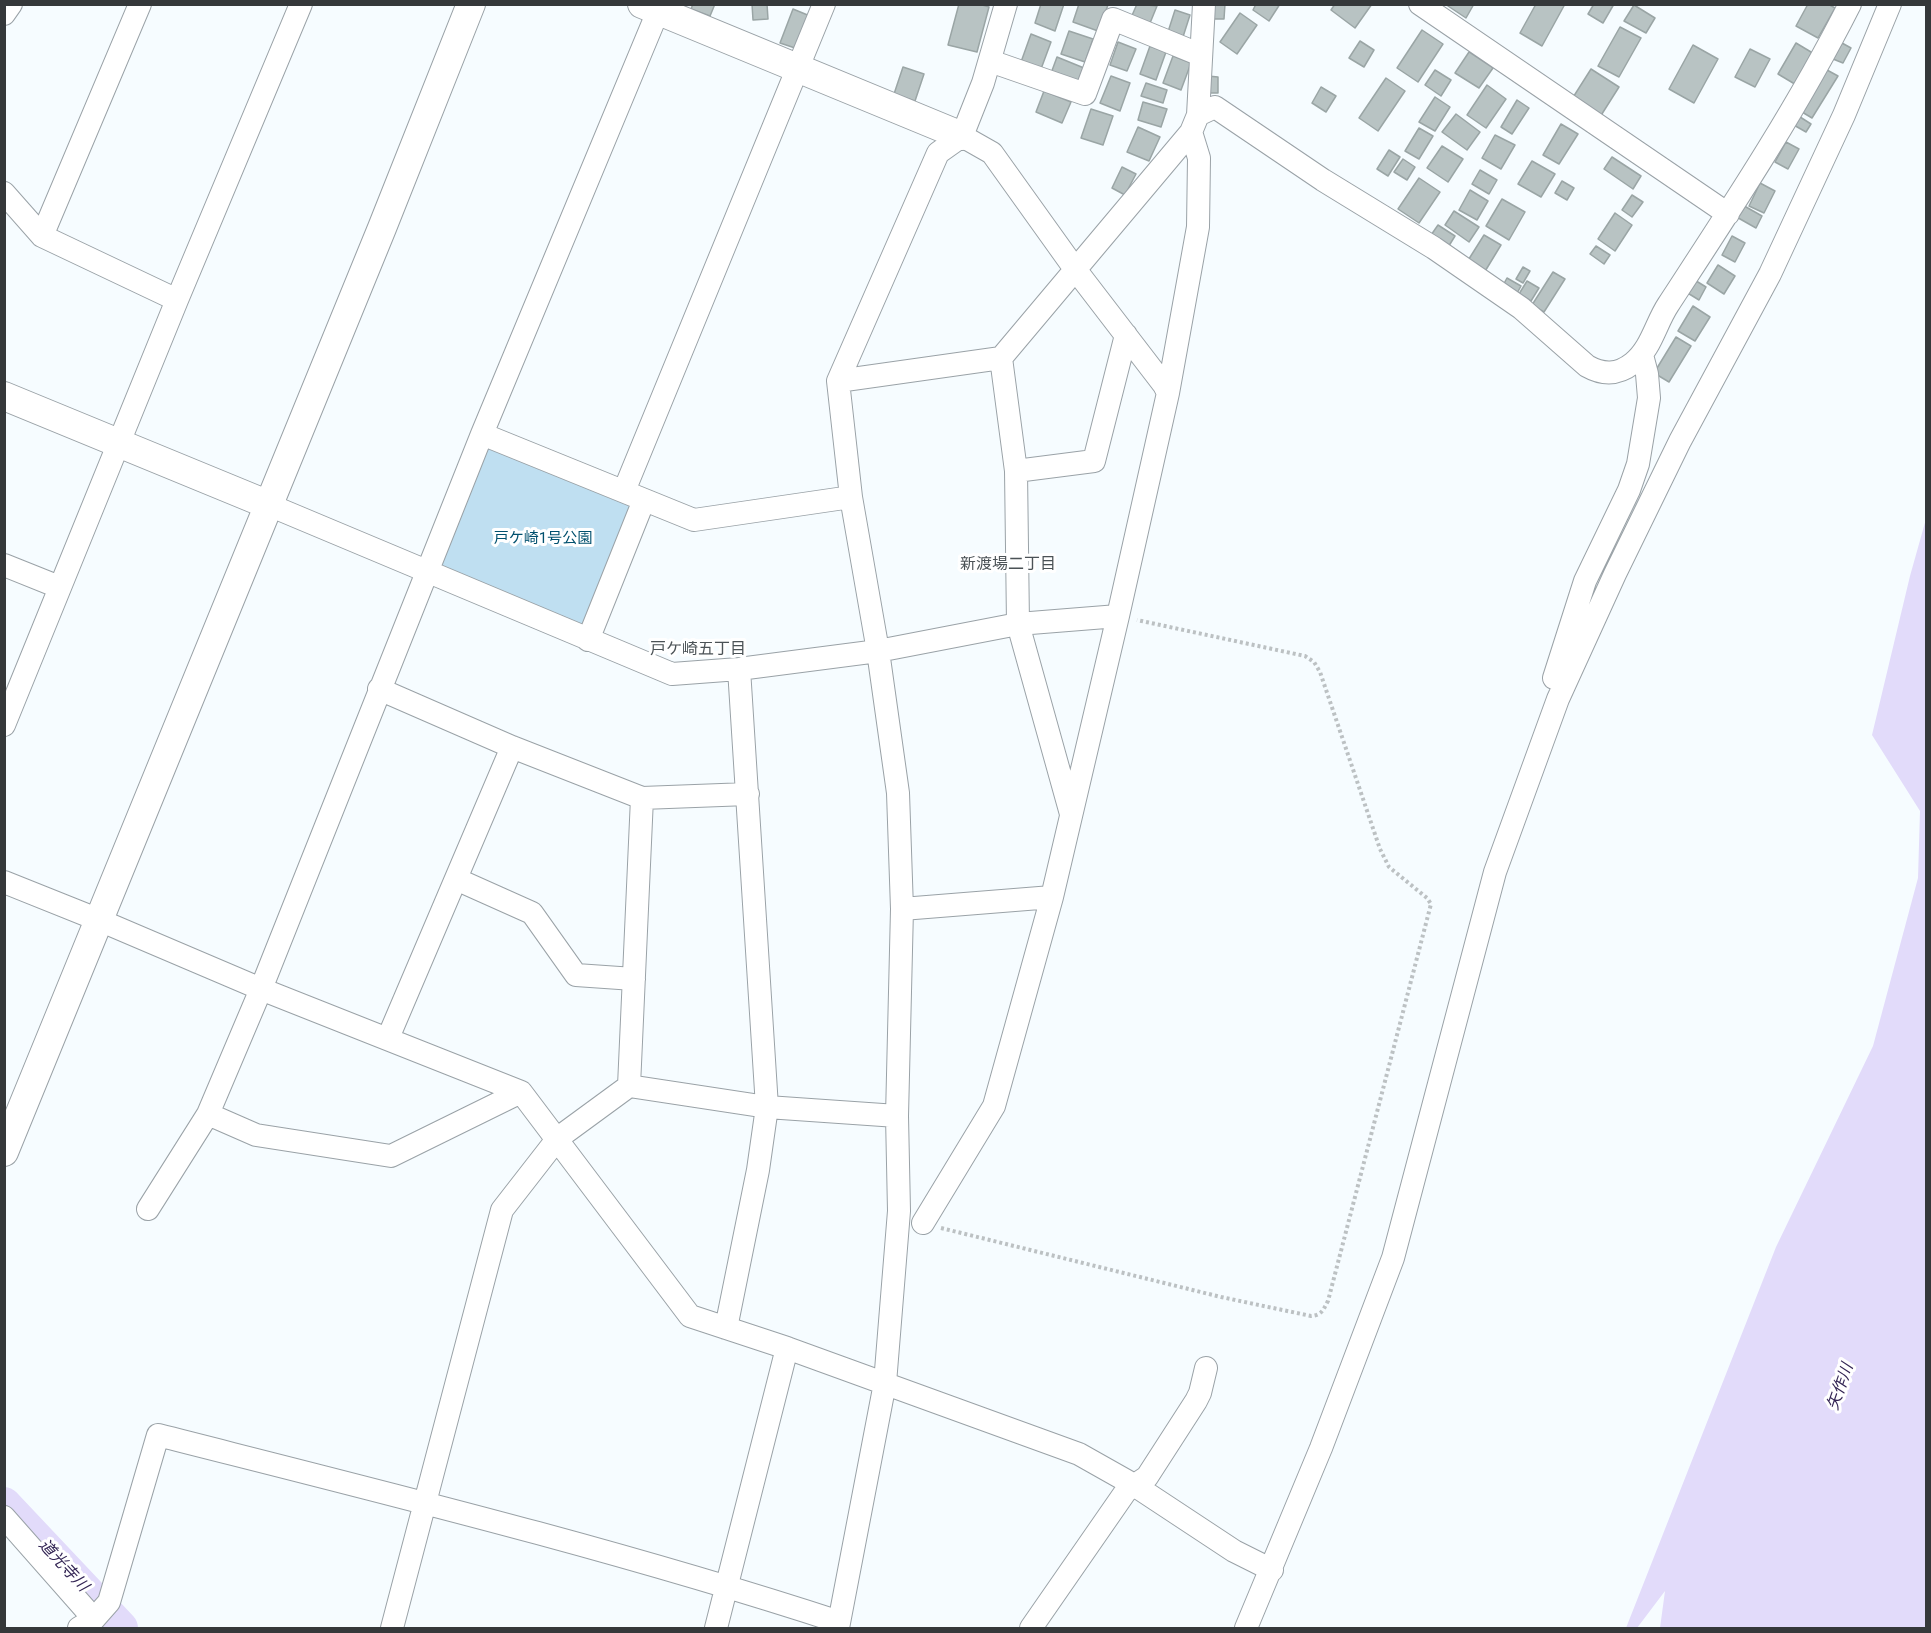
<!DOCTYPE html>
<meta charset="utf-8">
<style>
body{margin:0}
#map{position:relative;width:1931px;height:1633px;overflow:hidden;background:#f6fcff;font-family:Roboto,sans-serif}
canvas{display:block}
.frame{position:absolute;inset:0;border:6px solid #35383a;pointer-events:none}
</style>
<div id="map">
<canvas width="1931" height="1633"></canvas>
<div class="frame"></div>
</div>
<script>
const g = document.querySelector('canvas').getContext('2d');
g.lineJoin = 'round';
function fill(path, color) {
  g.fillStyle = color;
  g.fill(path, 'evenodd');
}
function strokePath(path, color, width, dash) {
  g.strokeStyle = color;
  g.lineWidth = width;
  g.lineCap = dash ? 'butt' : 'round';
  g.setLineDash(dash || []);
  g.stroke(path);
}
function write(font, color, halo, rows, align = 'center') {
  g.font = font + ' Roboto,"Noto Sans JP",sans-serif';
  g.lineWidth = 6;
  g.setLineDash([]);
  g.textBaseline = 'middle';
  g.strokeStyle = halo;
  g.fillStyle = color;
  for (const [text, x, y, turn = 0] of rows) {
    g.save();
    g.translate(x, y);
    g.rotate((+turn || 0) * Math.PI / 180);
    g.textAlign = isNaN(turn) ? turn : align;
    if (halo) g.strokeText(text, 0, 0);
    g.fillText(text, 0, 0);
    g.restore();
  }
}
fill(new Path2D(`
 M488,445L631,504L583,628L437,568Z`), '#bfdff1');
fill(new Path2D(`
 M1926,519V1628H1660L1665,1591L1637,1628H1626L1776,1247L1873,1046L1918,878L1920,811L1872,735L1910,576Z`), '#e2dbfa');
strokePath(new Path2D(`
 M4,1504L121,1628`), '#e2dbfa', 34);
const building = new Path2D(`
 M693,4H715L710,16L691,9Z
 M752,4H767L768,19L753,20Z
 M959,4H979L989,7L977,52L948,45Z
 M1041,4H1064L1055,31L1035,23Z
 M1079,4L1108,5L1098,31L1073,22Z
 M1137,4L1157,6L1148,28L1130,20Z
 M1212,4H1225L1224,19H1212Z
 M1256,4H1280L1269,21L1253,10Z
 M1335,4H1372L1355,28L1331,10Z
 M1445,4H1474L1466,18Z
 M1536,4H1565L1542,46L1520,33Z
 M1594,4H1614L1603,23L1588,14Z
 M1808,4H1828L1835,8L1818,38L1796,26Z
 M1634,5L1655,18L1646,33L1624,21Z
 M793,9L810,16L798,49L780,43Z
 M1175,10L1190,15L1182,40L1167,35Z
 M1240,13L1257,25L1237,54L1220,42Z
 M1620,27L1641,38L1619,77L1598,66Z
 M1422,30L1443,44L1418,82L1397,68Z
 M1069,31L1093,39L1085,62L1061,54Z
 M1031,34L1051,42L1041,69L1021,62Z
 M1360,41L1374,50L1364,67L1349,58Z
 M1118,42L1136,49L1127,71L1110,65Z
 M1796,43L1816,55L1798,86L1778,74Z
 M1842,43L1851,48L1843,63L1833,59Z
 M1693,45L1718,59L1694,103L1669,89Z
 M1150,46L1166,52L1156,80L1140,74Z
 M1750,49L1770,59L1755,87L1735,77Z
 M1469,52L1493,68L1479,88L1455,73Z
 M1173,56L1191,63L1181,90L1163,83Z
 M1057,57L1084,68L1076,86L1050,76Z
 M903,67L924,74L915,101L894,94Z
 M1591,69L1619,87L1600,117L1572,99Z
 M1435,70L1451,80L1441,96L1425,85Z
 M1827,70L1838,76L1812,118L1802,112Z
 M1111,76L1130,83L1120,111L1100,103Z
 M1208,76L1218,77V93H1208Z
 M1386,78L1405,91L1378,131L1359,118Z
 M1146,83L1167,90L1163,103L1141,96Z
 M1487,85L1506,99L1486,128L1467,115Z
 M1321,87L1336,96L1326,112L1312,103Z
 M1044,91L1071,102L1062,123L1036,112Z
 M1435,97L1450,107L1435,131L1419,122Z
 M1517,100L1529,108L1512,134L1501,127Z
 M1143,102L1167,109L1161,127L1138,120Z
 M1091,109L1113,116L1103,145L1081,138Z
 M1456,114L1480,132L1467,150L1442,132Z
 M1797,115L1811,124L1806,132L1792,124Z
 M1561,124L1578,134L1559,164L1543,155Z
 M1138,127L1160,137L1149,161L1127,152Z
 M1419,128L1433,136L1419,159L1405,151Z
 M1495,135L1515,145L1501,169L1482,158Z
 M1786,142L1799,149L1788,169L1775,162Z
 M1442,146L1463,159L1448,182L1427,168Z
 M1389,150L1400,157L1388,176L1377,169Z
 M1612,157L1641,176L1633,189L1604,169Z
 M1403,159L1415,167L1407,180L1394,172Z
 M1532,161L1555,174L1541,197L1518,184Z
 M1122,167L1136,174L1125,195L1112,188Z
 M1480,170L1497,180L1489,194L1472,184Z
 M1419,178L1440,192L1419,223L1398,209Z
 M1562,181L1574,188L1567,200L1555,193Z
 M1760,183L1775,191L1764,213L1749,206Z
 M1470,190L1488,201L1477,220L1459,210Z
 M1632,195L1643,202L1632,217L1622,210Z
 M1502,199L1525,212L1509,240L1486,226Z
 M1739,203L1762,216L1756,228L1733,215Z
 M1454,211L1479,227L1469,242L1445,225Z
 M1615,213L1632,225L1615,251L1598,239Z
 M1438,225L1455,236L1447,249L1429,238Z
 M1484,235L1501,245L1484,273L1467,262Z
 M1732,236L1745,243L1735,262L1722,255Z
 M1596,246L1610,255L1604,264L1590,254Z
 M1718,265L1735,276L1724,294L1707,283Z
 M1523,267L1530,271L1523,283L1516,279Z
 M1553,272L1565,279L1544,312L1532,305Z
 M1507,278L1521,286L1515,297L1501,289Z
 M1693,279L1706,287L1699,300L1686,292Z
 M1527,281L1539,288L1531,301L1519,294Z
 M1693,306L1710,317L1695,341L1678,331Z
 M1676,337L1691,346L1669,382L1654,373Z`);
fill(building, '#b8c3c3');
strokePath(building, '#9aa5a5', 1.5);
const minor = new Path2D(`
 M1420,4L1728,214
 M4,14L11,4
 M990,61L1085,94L1113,19L1201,55
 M1198,115L1215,107L1323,180L1434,248L1521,308L1587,366C1603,375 1618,375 1633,363C1651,349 1656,323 1668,305C1732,207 1797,109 1850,4
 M4,193L42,236L177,300
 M42,236L140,4
 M1001,358L1016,471L1018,624L1071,814
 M838,381L1001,358L1191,132L1198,115L1204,4
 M1168,393L1198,227L1199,158L1191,132
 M482,434L694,520L851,497
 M1016,471L1094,461L1126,335
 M624,491L824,4
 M269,505L672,674L739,669L878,651L1018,624L1118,616
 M4,565L59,587
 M588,640L644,500
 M1554,678L1585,581L1629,490L1638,464L1649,398L1647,374L1642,355
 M379,689L512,747L642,798L748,794
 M4,725L177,300L301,4
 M456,879L532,913L576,975L634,979
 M4,882L99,920L261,989L521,1092L690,1316L787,1348L1079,1454L1134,1485L1234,1551L1272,1570
 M902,909L1052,897L1118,616L1168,393L1164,385L1075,269L992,153L962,136
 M388,1038L512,747
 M629,1086L642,798
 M208,1114L256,1135L391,1156L521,1092
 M148,1209L208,1114L261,989L482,434L661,4
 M923,1223L994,1106L1052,897
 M726,1328L758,1170L767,1107L739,669
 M4,1517L94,1619
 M79,1628L94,1619L109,1602L158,1435C386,1493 615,1549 839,1622
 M392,1628L502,1210L558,1138L629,1086L767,1107L897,1116
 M716,1628L787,1348
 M838,1628L885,1383L899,1211L897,1116L902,909L898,793L878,651L851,497L838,381L938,153L962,136L983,83L1006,4
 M1031,1628L1126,1491L1147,1477L1196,1401L1200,1393L1206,1368
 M1246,1628L1321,1448L1393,1258L1495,872L1558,699L1615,574L1680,441L1770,274L1844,115L1890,4`);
const tertiary = new Path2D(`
 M642,4L962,136
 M4,396L269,505
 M4,1152L382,228L471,4`);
strokePath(minor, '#9aa2a7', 24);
strokePath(tertiary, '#9aa2a7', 30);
strokePath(new Path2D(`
 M941,1228L1221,1297L1311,1316C1322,1315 1323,1310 1328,1301L1431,904L1427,898L1389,867L1380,849L1320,672L1314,662L1305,656L1137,620`), '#bcc1c3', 4, [3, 3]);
strokePath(minor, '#fff', 22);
strokePath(tertiary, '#fff', 28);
write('15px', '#01506e', '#fff', [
 ["戸ケ崎1号公園",543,539]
]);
write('16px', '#4b5256', '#fff', [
 ["新渡場二丁目",1008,565],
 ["戸ケ崎五丁目",698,650]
]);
write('italic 16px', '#332554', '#fff', [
 ["矢作川",1841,1387,-71],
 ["道光寺川",63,1566,47]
]);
</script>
